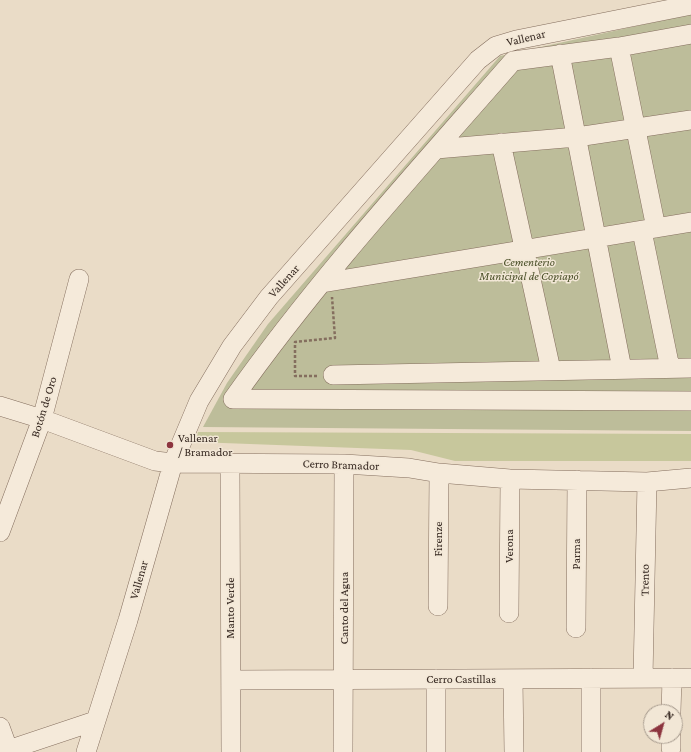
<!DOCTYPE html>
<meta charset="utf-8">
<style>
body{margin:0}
#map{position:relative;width:691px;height:752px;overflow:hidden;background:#eadcc7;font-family:"Crimson Pro",serif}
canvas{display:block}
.north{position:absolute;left:643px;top:704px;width:40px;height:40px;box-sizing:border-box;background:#f2e7d6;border:1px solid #a79b8e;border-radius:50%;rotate:37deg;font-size:11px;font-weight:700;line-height:16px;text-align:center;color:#362821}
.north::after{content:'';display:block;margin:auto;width:14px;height:18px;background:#8d353f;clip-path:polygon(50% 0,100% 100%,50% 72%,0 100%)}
</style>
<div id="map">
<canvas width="691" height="752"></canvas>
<div class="north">N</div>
</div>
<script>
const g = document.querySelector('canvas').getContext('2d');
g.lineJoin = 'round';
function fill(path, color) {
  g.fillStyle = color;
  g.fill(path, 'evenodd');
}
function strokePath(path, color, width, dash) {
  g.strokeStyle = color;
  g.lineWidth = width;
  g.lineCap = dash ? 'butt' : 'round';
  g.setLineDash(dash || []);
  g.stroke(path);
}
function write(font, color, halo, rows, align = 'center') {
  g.font = font + ' "Crimson Pro",serif';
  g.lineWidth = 3;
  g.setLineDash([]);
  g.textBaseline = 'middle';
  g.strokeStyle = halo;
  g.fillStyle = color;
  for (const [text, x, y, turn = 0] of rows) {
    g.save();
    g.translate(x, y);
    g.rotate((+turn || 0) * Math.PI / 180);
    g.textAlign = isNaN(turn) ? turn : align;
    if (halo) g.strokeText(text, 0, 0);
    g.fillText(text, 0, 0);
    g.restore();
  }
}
fill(new Path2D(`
 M198,432L691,434V461H455L411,450L196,442Z`), '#c7c79c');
fill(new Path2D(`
 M691,14V431L203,427L227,383L268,324L500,56Z`), '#bdbd9a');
const minor = new Path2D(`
 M619,47L656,228
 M560,54L622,369
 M501,143L551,370
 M436,149L577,137L691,120
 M642,231L670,368
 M322,283L691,222
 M333,375L691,368
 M233,399C317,280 417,171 513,61L619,47L691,34
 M233,399L691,401
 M0,406L42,419L155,461L173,463L344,464L409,468L439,473L510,479L647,482L691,478
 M230,464L231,752
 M0,532L42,419L79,279
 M438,606L439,473
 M509,613L510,479
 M576,628L577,480
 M643,678L647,482
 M513,679L514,752
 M231,680L691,678
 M671,712L672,678
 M0,727L8,749
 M671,748V736
 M2,752L95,721
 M86,752L128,620L173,463L199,401L232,346L269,297L478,60L496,46L516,40L691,5
 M343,752L344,464
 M436,752V679
 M591,752V678`);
strokePath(minor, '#846e5e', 20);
strokePath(new Path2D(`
 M317,376H295V342L335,338L332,297`), '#846e5e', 2.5, [3, 2]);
strokePath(minor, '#f5eada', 19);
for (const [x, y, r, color] of [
 [170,445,4,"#8d353f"]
]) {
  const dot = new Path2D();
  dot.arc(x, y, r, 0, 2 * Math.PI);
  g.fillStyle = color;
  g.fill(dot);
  strokePath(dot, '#f2e7d6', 1.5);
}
write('12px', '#362821', '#f2e7d6', [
 ["Vallenar",526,38,-13],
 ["Vallenar",284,281,-48],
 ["Botón de Oro",44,407,-73],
 ["Cerro Bramador",341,465,2],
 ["Firenze",438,539,-90],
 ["Verona",509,546,-90],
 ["Parma",576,554,-90],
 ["Vallenar",139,580,-74],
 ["Trento",645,580,-89],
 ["Manto Verde",230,608,-90],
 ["Canto del Agua",344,608,-90],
 ["Cerro Castillas",461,679]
]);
write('italic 12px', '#4b5029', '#f2e7d6', [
 ["Cementerio",529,262],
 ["Municipal de Copiapó",529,276]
]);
write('12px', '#362821', '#f2e7d6', [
 ["Vallenar",178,438],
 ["/ Bramador",178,452]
], 'left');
</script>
